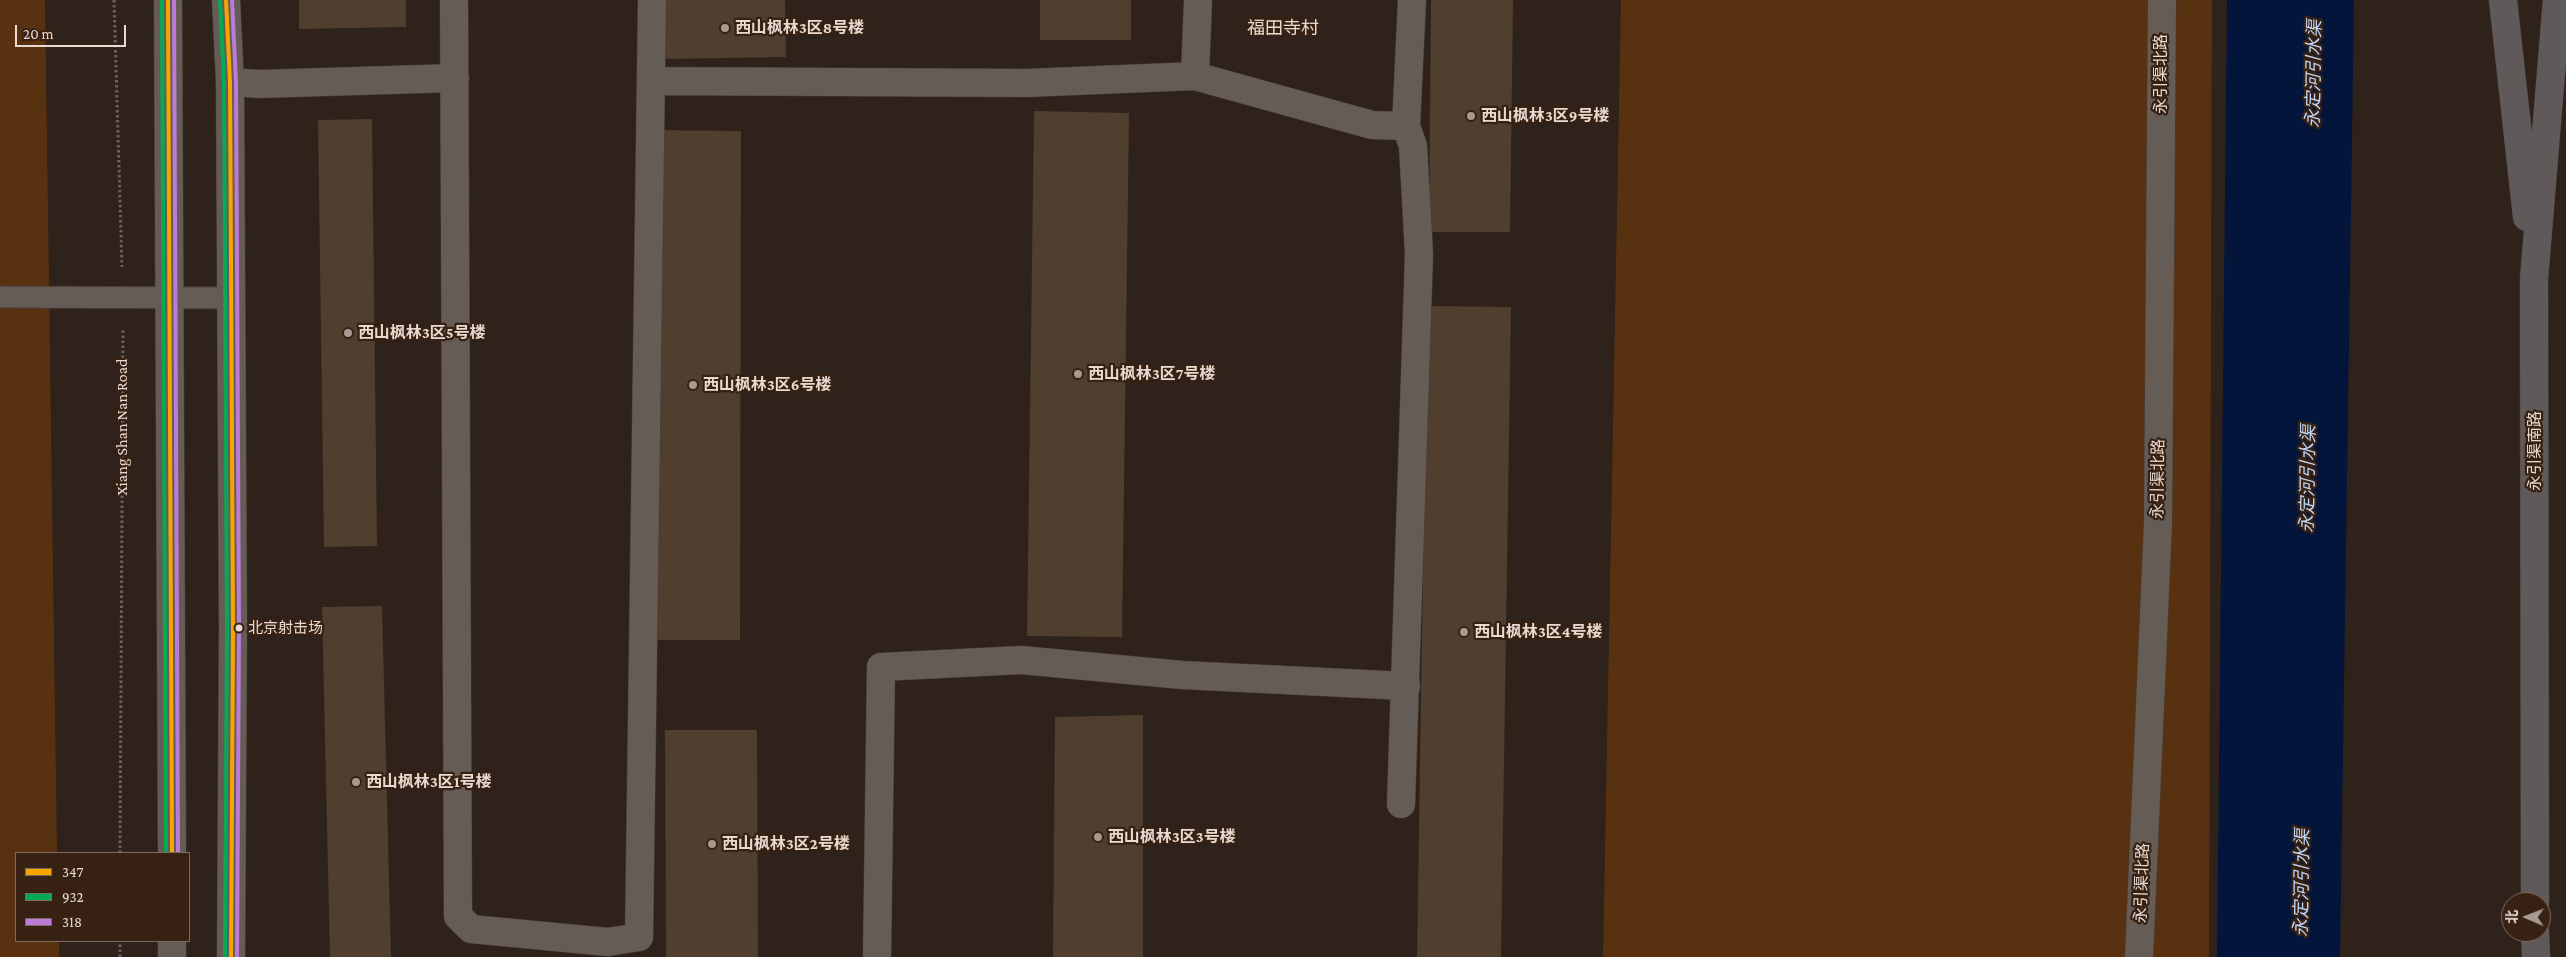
<!DOCTYPE html>
<meta charset="utf-8">
<style>
body{margin:0}
#map{position:relative;width:2566px;height:957px;overflow:hidden;background:#2e221b;font-family:"Crimson Pro","Noto Sans SC",serif}
canvas{display:block}
.legend{position:absolute;left:15px;top:852px;width:175px;height:90px;box-sizing:border-box;background:#362113;border:1px solid #7d6b5f;margin:0;padding:6px 9px;list-style:none;font-size:15px;color:#e8dad0}
.legend li{display:flex;align-items:center;gap:10px;height:25px}
.legend b{width:25px;border:1px solid #7d6b5f}
.north{position:absolute;left:2501px;top:892px;width:50px;height:50px;box-sizing:border-box;background:#362113;border:1px solid #7d6b5f;border-radius:50%;rotate:271deg;font-size:14px;font-weight:700;line-height:20px;text-align:center;color:#e8dad0}
.north::after{content:'';display:block;margin:auto;width:18px;height:22px;background:#a79a91;clip-path:polygon(50% 0,100% 100%,50% 72%,0 100%)}
.scale{position:absolute;left:15px;top:25px;width:111px;height:22px;box-sizing:border-box;border:2px solid #e8dad0;border-top:0;padding-left:6px;font-size:15px;line-height:18px;white-space:nowrap;color:#e8dad0;-webkit-text-stroke:4px #362113;paint-order:stroke}
</style>
<div id="map">
<canvas width="2566" height="957"></canvas>
<ul class="legend">
<li><b style="height:6px;background:#f7a600"></b>347</li>
<li><b style="height:6px;background:#06aa56"></b>932</li>
<li><b style="height:6px;background:#bd7bd9"></b>318</li>
</ul>
<div class="north">北</div>
<div class="scale">20 m</div>
</div>
<script>
const g = document.querySelector('canvas').getContext('2d');
g.lineJoin = 'round';
function fill(path, color) {
  g.fillStyle = color;
  g.fill(path, 'evenodd');
}
function strokePath(path, color, width, dash) {
  g.strokeStyle = color;
  g.lineWidth = width;
  g.lineCap = dash ? 'butt' : 'round';
  g.setLineDash(dash || []);
  g.stroke(path);
}
function write(font, color, halo, rows, align = 'center') {
  g.font = font + ' "Crimson Pro","Noto Sans SC",serif';
  g.lineWidth = 4.5;
  g.setLineDash([]);
  g.textBaseline = 'middle';
  g.strokeStyle = halo;
  g.fillStyle = color;
  for (const [text, x, y, turn = 0] of rows) {
    g.save();
    g.translate(x, y);
    g.rotate((+turn || 0) * Math.PI / 180);
    g.textAlign = isNaN(turn) ? turn : align;
    if (halo) g.strokeText(text, 0, 0);
    g.fillText(text, 0, 0);
    g.restore();
  }
}
fill(new Path2D(`
 M0,0H45L57,853H16V941H59V957H0Z
 M1621,0H2212L2209,957H1603Z`), '#583111');
fill(new Path2D(`
 M2227,0H2354L2340,957H2217Z`), '#04153c');
fill(new Path2D(`
 M299,0H406V27L299,29Z
 M664,0H785L786,57L665,59Z
 M1040,0H1131V40H1040Z
 M1431,0H1513L1510,232H1429Z
 M1034,111L1129,113L1122,637L1027,636Z
 M372,119L377,546L324,547L318,120Z
 M646,130L741,131L740,640H645Z
 M1427,306L1511,307L1501,957H1417Z
 M382,606L391,957H330L322,607Z
 M1143,715V957H1053L1055,717Z
 M665,730H757L758,957H666Z`), '#503e2f');
const service = new Path2D(`
 M0,297L231,298`);
const minor = new Path2D(`
 M454,0L458,916L471,929L608,942L639,937L652,0
 M1195,76L1198,0
 M651,81L1027,83L1195,76L1372,125L1406,126
 M230,82L259,84L455,78
 M1401,804L1419,254L1413,146L1406,126L1412,0
 M877,957L881,667L1021,660L1182,675L1406,686
 M2139,957L2158,523L2162,0`);
const secondary = new Path2D(`
 M168,0L172,853
 M226,0L230,82L233,629L231,957
 M172,941V957`);
const primary = new Path2D(`
 M2503,0L2527,217
 M2535,902L2534,279L2557,0
 M2535,932L2536,957`);
strokePath(service, '#483d38', 23);
strokePath(minor, '#483d38', 29);
strokePath(secondary, '#483d38', 29);
strokePath(primary, '#483d38', 29);
strokePath(new Path2D(`
 M114,0L122,267
 M120,853L123,328
 M120,957V941`), '#6a615c', 3, [2.5, 2.5]);
strokePath(service, '#655c56', 21);
strokePath(minor, '#655c56', 28);
strokePath(secondary, '#655c56', 28);
strokePath(primary, '#5f5959', 28);
strokePath(new Path2D(`
 M168,0L172,853
 M226,0L230,82L233,629L231,957`), '#f7a600', 4);
strokePath(new Path2D(`
 M162,0L166,853
 M220,0L224,82L227,629L225,957`), '#06aa56', 4);
strokePath(new Path2D(`
 M174,0L178,853
 M232,0L236,82L239,629L237,957`), '#bd7bd9', 4);
for (const [x, y, r, color] of [
 [725,28,5,"#a79a91"],
 [1471,116,5,"#a79a91"],
 [348,333,5,"#a79a91"],
 [1078,374,5,"#a79a91"],
 [693,385,5,"#a79a91"],
 [239,628,4.5,"#e8dad0"],
 [1464,632,5,"#a79a91"],
 [356,782,5,"#a79a91"],
 [1098,837,5,"#a79a91"],
 [712,844,5,"#a79a91"]
]) {
  const dot = new Path2D();
  dot.arc(x, y, r, 0, 2 * Math.PI);
  g.fillStyle = color;
  g.fill(dot);
  strokePath(dot, '#362113', 2);
}
write('15px', '#e8dad0', '#362113', [
 ["北京射击场",248,628]
], 'left');
write('bold 16px', '#e8dad0', '#362113', [
 ["西山枫林3区8号楼",735,28],
 ["西山枫林3区9号楼",1481,116],
 ["西山枫林3区5号楼",358,333],
 ["西山枫林3区7号楼",1088,374],
 ["西山枫林3区6号楼",703,385],
 ["西山枫林3区4号楼",1474,632],
 ["西山枫林3区1号楼",366,782],
 ["西山枫林3区3号楼",1108,837],
 ["西山枫林3区2号楼",722,844]
], 'left');
write('16px', '#e8dad0', '#362113', [
 ["永引渠北路",2161,74,-90],
 ["Xiang Shan Nan Road",122,427,-90],
 ["永引渠南路",2535,451,-90],
 ["永引渠北路",2158,479,-89],
 ["永引渠北路",2142,883,-88]
]);
write('18px', '#e8dad0', '#362113', [
 ["福田寺村",1283,28]
]);
write('italic 18px', '#bfd6fa', '#362113', [
 ["永定河引水渠",2314,74,-89],
 ["永定河引水渠",2308,479,-89],
 ["永定河引水渠",2302,883,-89]
]);
</script>
